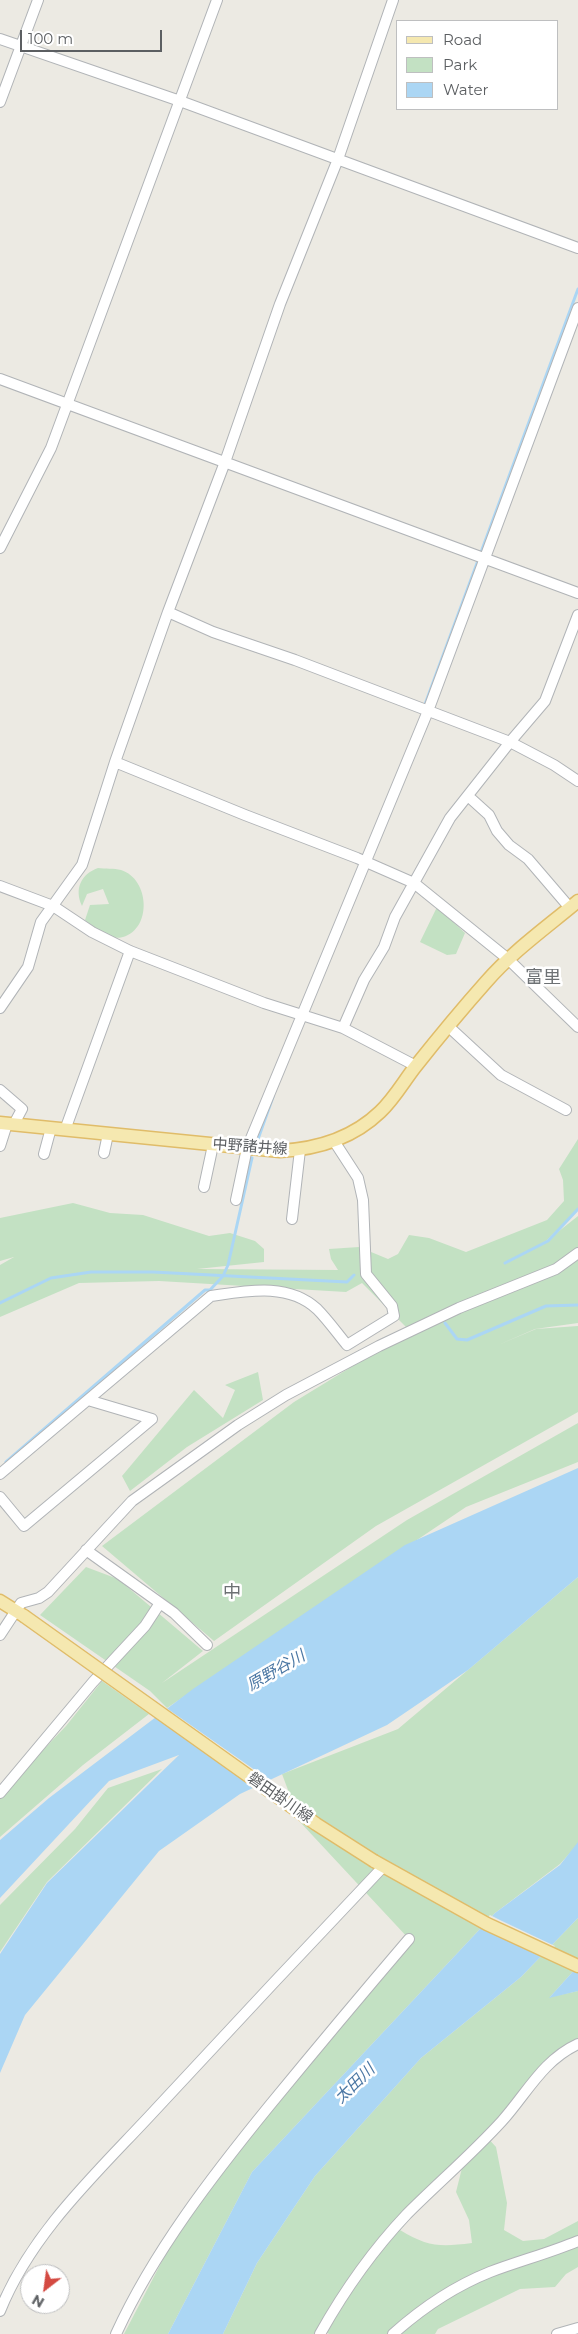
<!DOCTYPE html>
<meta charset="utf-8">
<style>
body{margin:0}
#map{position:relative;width:578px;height:2334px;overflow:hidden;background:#eceae3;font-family:Montserrat,sans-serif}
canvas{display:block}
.legend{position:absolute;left:396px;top:20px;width:162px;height:90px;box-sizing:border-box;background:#fff;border:1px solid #bebfc0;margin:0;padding:6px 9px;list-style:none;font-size:15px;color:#5c5f62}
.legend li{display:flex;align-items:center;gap:10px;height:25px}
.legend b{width:25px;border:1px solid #bebfc0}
.north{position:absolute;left:20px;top:2264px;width:50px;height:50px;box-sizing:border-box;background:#fff;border:1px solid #bebfc0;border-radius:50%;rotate:210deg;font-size:14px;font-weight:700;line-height:20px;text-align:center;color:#5c5f62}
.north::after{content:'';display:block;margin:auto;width:18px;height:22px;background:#d44a42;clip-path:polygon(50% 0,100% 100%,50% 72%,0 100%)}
.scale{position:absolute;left:20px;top:30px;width:142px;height:22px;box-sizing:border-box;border:2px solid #5c5f62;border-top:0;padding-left:6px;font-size:15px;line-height:18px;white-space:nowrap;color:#5c5f62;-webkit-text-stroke:4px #fff;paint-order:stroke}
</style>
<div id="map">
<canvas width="578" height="2334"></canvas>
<ul class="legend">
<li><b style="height:6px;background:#f5e8b0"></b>Road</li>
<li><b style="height:14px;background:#c3e1c3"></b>Park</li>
<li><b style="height:14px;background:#abd6f4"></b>Water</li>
</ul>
<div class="north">N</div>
<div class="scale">100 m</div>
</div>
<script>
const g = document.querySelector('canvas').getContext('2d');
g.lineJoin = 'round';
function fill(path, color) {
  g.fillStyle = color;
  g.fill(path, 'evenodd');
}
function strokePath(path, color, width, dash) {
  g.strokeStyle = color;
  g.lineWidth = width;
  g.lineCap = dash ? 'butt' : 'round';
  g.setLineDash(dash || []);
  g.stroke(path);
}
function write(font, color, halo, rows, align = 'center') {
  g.font = font + ' Montserrat,"Noto Sans JP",sans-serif';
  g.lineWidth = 5;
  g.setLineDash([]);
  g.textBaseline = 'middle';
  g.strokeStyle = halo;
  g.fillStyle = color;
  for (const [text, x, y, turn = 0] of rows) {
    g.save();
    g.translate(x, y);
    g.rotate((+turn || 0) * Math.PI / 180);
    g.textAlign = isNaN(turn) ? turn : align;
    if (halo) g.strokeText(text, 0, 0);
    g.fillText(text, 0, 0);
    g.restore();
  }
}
fill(new Path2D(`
 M98,868C105,869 114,868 121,870C150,879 152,929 123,937C116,939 107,937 100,936L85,920L90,905L109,904L103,889L87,894L82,906C74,889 81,874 98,868Z
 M437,907L465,933L456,954L447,955L420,942Z
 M578,1139V1209L544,1243L578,1216V1323L535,1329L498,1345L536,1329L578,1326V1412L376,1526L214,1641L102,1546L294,1402L410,1331L362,1283L346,1292L159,1281L79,1283L0,1317V1265L14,1257L0,1261V1218L73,1203L110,1213L143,1215L209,1236L230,1233L255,1241L264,1249V1262L197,1269L338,1270L331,1259L329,1249L359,1247L388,1259L398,1254L409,1235L429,1238L466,1252L547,1220L564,1201L563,1180L559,1169Z
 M258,1372L263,1400L187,1447L130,1491L122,1476L194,1390L223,1418L235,1390L225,1385Z
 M578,1423V1462L466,1507L167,1708L150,1691L40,1615L86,1567L118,1579L203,1651L162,1683L407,1520Z
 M578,1577V1844L560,1864L495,1913L252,2172L168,2334H124L184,2219L409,1939L300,1822L282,1774L398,1729Z
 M102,1681L149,1714L83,1765L0,1837V1795L66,1726Z
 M162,1769L47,1882L0,1952V1905L75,1829L108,1788Z
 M578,1918V1966L550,1997L578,1991V2042L558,2054L486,2136L496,2147L507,2203L504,2230L523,2241L544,2239L578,2221V2267L566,2274L555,2287L520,2289L438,2329L435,2334H329L325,2331L323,2334H223L257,2263L315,2176L421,2058L521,1977ZM476,2145L462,2168L456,2192L469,2220L472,2243C440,2247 428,2247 400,2230Z`), '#c3e1c3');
fill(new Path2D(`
 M578,1468V1577L468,1670L387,1725L240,1794L159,1851L25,2015L0,2073V1954L47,1883L179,1755L109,1781L0,1898V1840L49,1798L193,1689L405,1545Z
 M578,1842V1918L521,1977L421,2058L315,2176L257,2263L223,2334H168L252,2172L495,1913L560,1865Z
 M578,1966V1991L549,1998Z`), '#abd6f4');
fill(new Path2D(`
 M165,1707L272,1782L258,1789L154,1715Z
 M490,1915L502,1921L555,1946L544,1957L479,1926Z`), '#eceae3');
strokePath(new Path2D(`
 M424,707L578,289
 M258,1139L273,1097
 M505,1263L548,1241L578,1209
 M0,1303L51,1278L91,1272H153L347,1282L354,1275
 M445,1323L457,1339L467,1340L546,1306L578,1305
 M6,1462L205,1290H210L223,1276L228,1265L252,1158`), '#abd6f4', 3);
const minor = new Path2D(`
 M0,39L180,101L578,248
 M0,102L38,0
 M0,379L578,593
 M0,548L51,448L217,0
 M168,612L213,632L295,660L510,742L554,765L578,781
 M115,762L245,815L357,858L414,883L508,959L578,1027
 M468,796L489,815L497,831L509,845L528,859L570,908
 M0,886L53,906L92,932L130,951L264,1003L343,1028L416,1066
 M0,1008L28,967L41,922L82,865L115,762L168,612L225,462L280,304L338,159L393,0
 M449,1027L501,1075L566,1110
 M343,1028L364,980L384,947L395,917L450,818L510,742L545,701L578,615
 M0,1090L22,1109L14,1124
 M65,1130L130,951
 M0,1146L7,1124
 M104,1153L108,1134
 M44,1154L51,1128
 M204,1187L213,1145
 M236,1200L247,1148L428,711L578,308
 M292,1219L300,1150
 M0,1474L211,1296C246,1291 288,1282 317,1309C328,1320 337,1333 347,1345L394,1316L392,1306L366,1274L363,1200L358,1178L334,1141
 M0,1497L24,1526L152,1419L88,1400
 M86,1550L174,1613L207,1645
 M0,1635L21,1603L39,1598L48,1592L132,1501L238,1425L286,1395L379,1346L459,1308L556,1269L578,1253
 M0,1793L93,1682L145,1626L160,1603
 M0,2311C32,2231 100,2170 157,2108C232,2027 307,1947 383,1867
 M116,2334C154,2251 213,2175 270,2105C316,2049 362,1994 409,1939
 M320,2334C344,2291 373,2250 407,2214C438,2183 472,2154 502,2121C527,2093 543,2060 578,2044
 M393,2334C421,2309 455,2286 490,2272C519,2261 549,2253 578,2241
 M557,2334L578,2328`);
const major = new Path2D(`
 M0,1123L280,1151C317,1149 353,1138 380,1112C394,1099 404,1081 415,1067C438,1038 462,1009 486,982C513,951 547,927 578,901
 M0,1601L24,1616
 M374,1861L487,1924L578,1966`);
strokePath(minor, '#b1b4b7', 12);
strokePath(major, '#e0bc69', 15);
strokePath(minor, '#fff', 10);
strokePath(major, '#f5e8b0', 12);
const majorBridge = new Path2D(`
 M24,1616L316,1824L374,1861`);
strokePath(majorBridge, '#e0bc69', 15, []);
strokePath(majorBridge, '#f5e8b0', 12);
write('15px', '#5c5f62', '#fff', [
 ["中野諸井線",250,1147,4],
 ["磐田掛川線",280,1798,35]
]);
write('italic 16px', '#4c78a4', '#fff', [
 ["原野谷川",276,1671,-30],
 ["太田川",355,2084,-44]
]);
write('18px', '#6d7174', '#fff', [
 ["富里",543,978],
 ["中",232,1593]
]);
</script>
